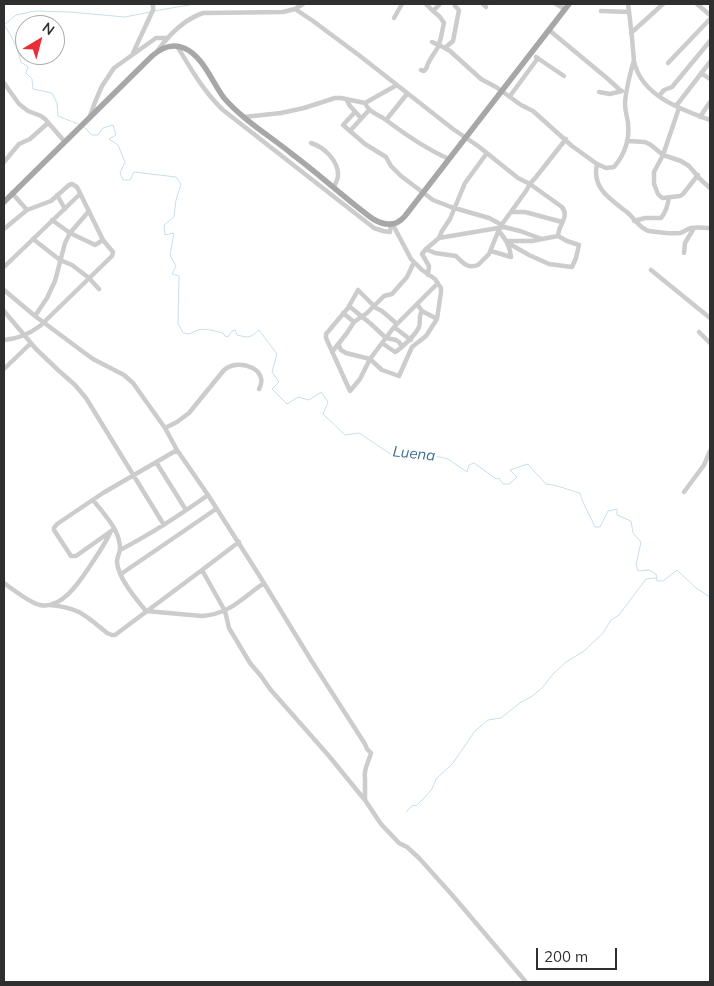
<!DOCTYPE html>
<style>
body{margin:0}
#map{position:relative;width:714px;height:986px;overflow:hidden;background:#fff;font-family:Mulish,sans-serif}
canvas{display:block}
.frame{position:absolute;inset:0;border:5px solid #2f2f2f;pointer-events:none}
.north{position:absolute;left:15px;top:15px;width:50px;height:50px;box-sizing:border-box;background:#fff;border:1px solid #acacac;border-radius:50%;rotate:37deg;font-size:14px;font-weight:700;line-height:20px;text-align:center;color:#2f2f2f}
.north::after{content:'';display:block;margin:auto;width:18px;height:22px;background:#eb2c36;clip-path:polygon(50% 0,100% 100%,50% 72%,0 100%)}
.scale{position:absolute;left:536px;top:948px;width:81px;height:22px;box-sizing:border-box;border:2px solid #2f2f2f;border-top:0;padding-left:6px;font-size:15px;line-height:18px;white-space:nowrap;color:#2f2f2f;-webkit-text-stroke:4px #fff;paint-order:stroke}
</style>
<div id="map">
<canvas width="714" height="986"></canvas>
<div class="frame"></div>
<div class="north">N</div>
<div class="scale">200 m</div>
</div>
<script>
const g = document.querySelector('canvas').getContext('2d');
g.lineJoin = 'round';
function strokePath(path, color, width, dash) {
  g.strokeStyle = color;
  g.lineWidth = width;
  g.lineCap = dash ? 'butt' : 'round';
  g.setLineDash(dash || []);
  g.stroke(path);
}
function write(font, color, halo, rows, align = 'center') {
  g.font = font + ' Mulish,sans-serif';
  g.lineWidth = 5;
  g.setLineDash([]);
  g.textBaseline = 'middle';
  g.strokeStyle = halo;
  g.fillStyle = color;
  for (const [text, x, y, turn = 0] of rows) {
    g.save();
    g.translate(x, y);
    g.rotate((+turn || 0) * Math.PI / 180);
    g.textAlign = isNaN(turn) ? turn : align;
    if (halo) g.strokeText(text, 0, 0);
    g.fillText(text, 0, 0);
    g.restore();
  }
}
strokePath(new Path2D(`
 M154,11L195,4
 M4,25C12,36 18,49 21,62L28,67L26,73L32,79L33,89L52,93L57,103L58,116L78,124
 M4,25L16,15L35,11L70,12L125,17L150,12
 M84,127L92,135H98L103,128L113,125L116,135L109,139L118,145L125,162L120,173L123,180H130L134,172L176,177L181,184L176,200L174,217L164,225L165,235L174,233L170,255L176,266L172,274L179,276L178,323L183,333L190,334C201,326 210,330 223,333L225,336L228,337L232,331L235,330L237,335C249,338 250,338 259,330L277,354L272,372L279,382L272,389L287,404L298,397L309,400L321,392L328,402L323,414L345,435L359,433L392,455L422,453L448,459L467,472L469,465L474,463L496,479L499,478L503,484H509L517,477L510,470L528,464C534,472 540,477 546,484C558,485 568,490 580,493C583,505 590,515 595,527H600L608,511L617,509V515L631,521L633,533L641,542L636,565L638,571L649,570L656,574L657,581H663L677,570L696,588L710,597
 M406,812L412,806L417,805L425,797L432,789L436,779L453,763L475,731L488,720L501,718L521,702L531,697L542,688L553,674L566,662L584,651L603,633L611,620L619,615L646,579L656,578`), '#c8deed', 1);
strokePath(new Path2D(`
 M426,4L433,11
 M483,4L486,7
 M556,4L565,9
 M628,4C630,19 632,35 633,50C634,55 633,60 635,65C644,97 683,110 710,120
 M697,4L710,15
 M295,9L313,21L360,56L453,129L478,146L518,178L530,184L562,207C570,217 558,225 558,236
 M601,11L629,12
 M394,18L402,4
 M549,30L608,79L621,91
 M631,33L663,4
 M432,42L443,47L450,51L481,79L496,87L521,105L533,111L572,146L597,164L606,168L614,167C625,154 630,140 628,123C627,116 625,110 625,103C626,88 630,74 634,60
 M177,46C191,69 204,92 223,110L374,228L383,231L390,232L391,225
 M445,48L453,41L459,10L455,6V4
 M158,50C169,35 185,19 203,13L283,12L295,9L303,4
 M133,53L153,10V5L152,4
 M536,57L564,76
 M668,63L710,19
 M421,70L424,71L426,69C429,59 433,56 438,47C441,40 442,31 444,23L440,17L433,11L440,4
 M701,73L710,79
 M4,83L19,104L28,111L41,116L45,119L65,142
 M599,92L610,94L622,91
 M510,96L538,58
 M659,96L664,90L672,87L710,41
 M346,99L350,106L361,118
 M365,103C369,113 378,114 386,120C406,135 426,149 449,159
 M676,106L710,62
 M679,108L663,155L654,172V184L658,194L661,197L663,198L680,196L683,194L698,175
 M355,112L343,125L365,144L386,157L391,166L401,176L433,200L451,207L489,218L502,225
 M90,116L95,102L102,86L114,68L156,38H168
 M244,117L281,113L304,108L335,98H341L365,103L397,85
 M700,117L710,102
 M386,120L407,94
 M350,131L369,110
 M627,141L645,142L651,145L663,155L681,161L689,166L700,179L710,188
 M311,143C324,147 339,161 338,176C338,179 335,184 334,187
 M4,162L19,144L30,139L48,123
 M597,164C591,189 612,200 628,213C635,219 639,228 649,231C656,232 672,234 680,233C684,232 687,229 691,228C697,227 704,228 710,228
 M12,193L27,210
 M57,195L65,209
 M511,212H525L562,222
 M52,220L70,233L93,244L95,245L103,240
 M634,221L645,218H661C666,212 668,205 669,197
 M4,229L27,210L51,201L69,185L72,184L77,187L103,240L113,252L112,256L40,326C29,334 17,339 4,340
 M439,238L504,227L520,231L542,239L532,241H506
 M33,239L60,260L72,265L89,278L99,289
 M508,243L529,255L549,264L572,267L576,258L579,245L567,241L558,236L542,239
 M426,249L435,253L456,256C463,263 468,269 478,265L489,254L500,227L526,191L530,184L536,177L566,139
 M491,251L511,257C510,246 506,240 499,231
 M684,253L685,243L694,228
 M4,267L80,194
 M651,270L710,318
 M428,275L429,266L422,254L426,249L439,238L442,231L450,219L465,183L487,153
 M4,290L35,316L82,351L93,359L124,375L133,383L165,428L177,450L208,495L259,575L311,660L365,744L367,749L371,753C369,761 363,770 365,778V800L381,824L399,843L407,847L419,858L453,896L526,982
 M349,306L371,324L386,338L396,340L399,342L402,347
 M4,311L36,349L58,370L75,385L86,398L164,525
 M422,311L437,319
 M343,313L354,322
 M35,316L47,298L55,281L65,243L70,233L89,211
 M397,324L382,311L376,308L358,290L348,308L326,334V338L350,391L360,379L370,359L394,327L438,283
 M394,327L411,340
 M699,332L710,343
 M382,343L395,352L397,351C403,346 416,334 419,327C421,321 418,317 422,311L417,304
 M338,344L341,350L346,353L370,359L382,370L399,376L412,347L426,336L437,319L441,292V288L435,279L422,270L411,259L393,225
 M332,352L347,333L354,322L367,313L384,296L392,294L407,277L414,262
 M4,369L31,343
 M165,428L177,422L189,413L224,370C240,357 270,370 259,389
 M156,462L186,510
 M684,492L704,465L710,451
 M208,495C180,515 151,534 120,550C119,554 117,557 117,562C118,578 136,599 146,611L202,616C230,614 242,598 264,583
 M93,500C104,514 121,531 120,550
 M114,529L76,556H71L54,530V528L57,524L103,493L177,450
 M239,542L202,570L225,611L229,628L250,663L261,676L270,689L329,756L364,799
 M121,574L216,509
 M4,583C12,589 32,604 40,605C64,610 83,576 94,560C100,551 106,542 110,533
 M50,605C80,608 85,615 107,633L112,635H115L202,570`), '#ccc', 4.5);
strokePath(new Path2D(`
 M4,202L152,56C161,48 172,43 184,48C203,56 212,82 224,98C243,120 270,136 292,154C320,175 346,199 373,219C385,226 396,227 405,216L569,4`), '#a7a7a7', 5.5);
write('italic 15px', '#3a6f94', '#fff', [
 ["Luena",414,454,6]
]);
</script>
